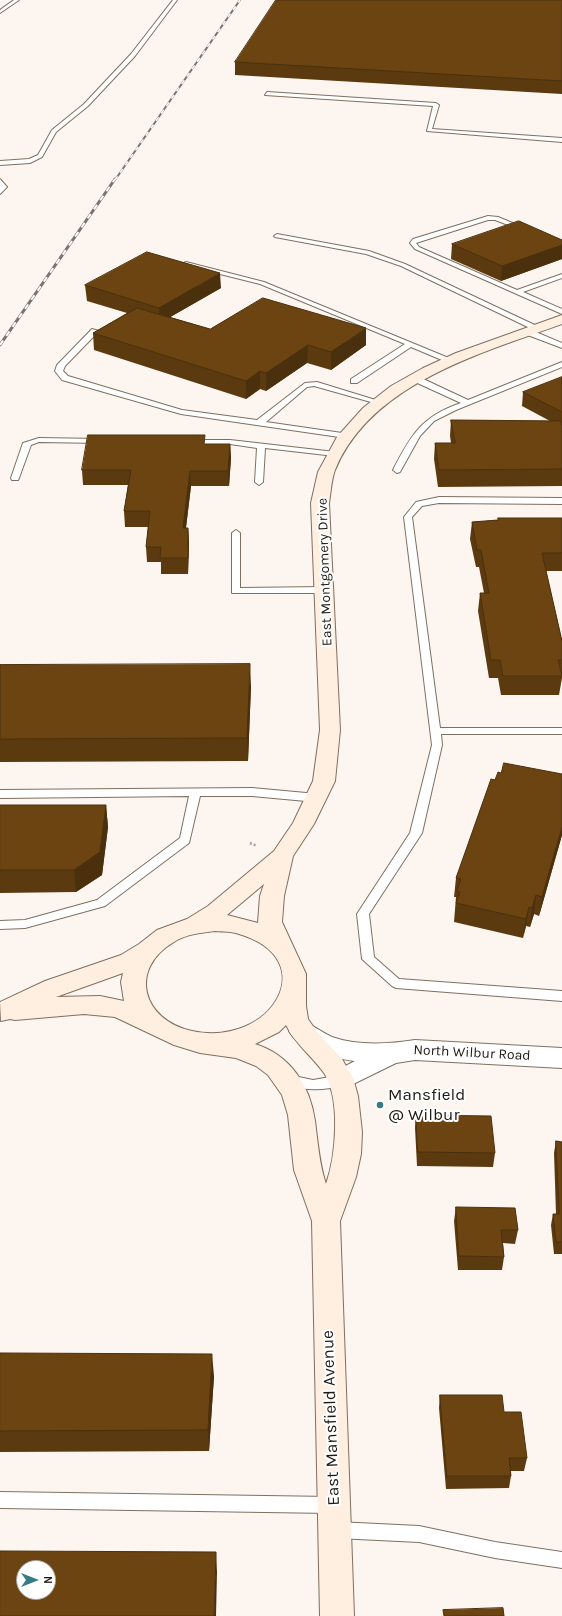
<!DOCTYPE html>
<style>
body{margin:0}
#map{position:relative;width:562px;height:1616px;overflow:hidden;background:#fdf6f0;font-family:Karla,sans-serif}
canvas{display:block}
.north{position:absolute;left:16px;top:1560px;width:40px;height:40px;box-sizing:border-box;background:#fff;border:1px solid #a5a3a1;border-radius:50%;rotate:90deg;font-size:11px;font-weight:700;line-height:16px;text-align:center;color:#1f1913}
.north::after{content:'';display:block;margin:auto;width:14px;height:18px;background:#347b86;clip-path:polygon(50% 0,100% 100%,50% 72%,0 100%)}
</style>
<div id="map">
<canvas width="562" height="1616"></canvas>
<div class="north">N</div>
</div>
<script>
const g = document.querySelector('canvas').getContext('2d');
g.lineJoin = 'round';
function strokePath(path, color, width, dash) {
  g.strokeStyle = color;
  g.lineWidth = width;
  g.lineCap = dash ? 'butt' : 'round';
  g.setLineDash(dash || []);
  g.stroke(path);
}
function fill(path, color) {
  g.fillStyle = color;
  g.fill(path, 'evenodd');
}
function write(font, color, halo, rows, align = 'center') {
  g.font = font + ' Karla,sans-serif';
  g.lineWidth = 4;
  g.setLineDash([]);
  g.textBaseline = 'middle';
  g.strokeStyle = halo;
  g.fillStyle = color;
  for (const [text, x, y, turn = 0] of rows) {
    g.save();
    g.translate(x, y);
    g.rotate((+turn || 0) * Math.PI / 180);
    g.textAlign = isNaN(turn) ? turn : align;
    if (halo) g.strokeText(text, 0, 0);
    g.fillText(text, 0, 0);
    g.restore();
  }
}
const lane = new Path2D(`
 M14,0H19L0,13V10Z
 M173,0H177L135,56L88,106L56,132L42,157L30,163L0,165V161L29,159L38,155L52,130L84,104L131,54Z
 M267,92L436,103L439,105L432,129L562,138V142L427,131L433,106L265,95Z
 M0,179L7,187L0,194Z
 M488,216L498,217L527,229L524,231L495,220H488L416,243L419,247L517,290L562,274V278L523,292L562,309V314L415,249L410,243L413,239Z
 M277,234L369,251L405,264L541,328L534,330L401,266L366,254L275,237L274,236Z
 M186,262L264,282L456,361L449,363L411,347L357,383H351V379L405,344L260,284L184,265V263Z
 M92,329L99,331L65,366L63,371L68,376L182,410L257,420L305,383L317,382L382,402L378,404L314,386L307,387L266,422L349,434V438H346L181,414L62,380L55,371L57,365Z
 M525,330H531L562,343V348L525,334Z
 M562,362V367L456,410L434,421L420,436L400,472L397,473L393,470C411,435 422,416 461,403L413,381V377H419L468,400Z
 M39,438L101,439L105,441L101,443L39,442L31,445L19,478L18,480H12L11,478L23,443Z
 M187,440H230L335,452L339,454L335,456L265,448L263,482L259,485L255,482L257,448L230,444H190L186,442Z
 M439,497L562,498V504L439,503L422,506L412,517L440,728H562V734H441L442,745L422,833L369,914L374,957L399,979L562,991V1001L396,988L392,986L362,959L357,914L410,833L432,745L404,517L416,502Z
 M236,530L240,533V588L324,587L329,590L324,593H232V533Z
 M252,788L317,794L322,798L317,802L252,796H200L189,843L105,906L25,928L0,929V921L25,920L97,900L180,838L189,796L0,798V790Z
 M289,1075L313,1080L341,1075L346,1076L348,1080L346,1084C324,1091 306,1091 284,1084L282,1080L284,1076Z
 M0,1492L331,1497L337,1499L339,1505L337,1511L331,1513L0,1508Z
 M337,1522L419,1526L495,1542L562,1552V1568L495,1558L419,1542L337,1538L331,1536L329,1530L331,1524Z`);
const street = new Path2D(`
 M302,1021C313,1025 321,1032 332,1037C357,1046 390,1044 415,1040L562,1048V1068L415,1060L396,1063L341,1090L332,1087L328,1080L332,1073L355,1061C333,1058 301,1052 289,1031L293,1024Z`);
const secondary = new Path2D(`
 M562,315V324C482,353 371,383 335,470C331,481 331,492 329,503L340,730L335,781L314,824L293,856L284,896L282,922L306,974V1006L308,1019L317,1032L342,1059L353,1078L358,1096L362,1132L361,1154L356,1177L340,1221L354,1616H320L312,1221L294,1170L288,1115L282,1095L268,1075L256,1066L236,1058L200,1053L174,1045L115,1017L84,1014L15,1020L10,1019L1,1021L0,1002L45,981L121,955L139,944L157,930L187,919L208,906L274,851L293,823L313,781L320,730L311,503L318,472L337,437L363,408L391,386L423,368L456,353ZM264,884L260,896L258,923L227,915ZM215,931C223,932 231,931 239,934C324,959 272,1048 192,1031C142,1020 128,969 174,942C186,934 201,933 215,931ZM123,973L121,982L124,1001L100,996L56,997ZM286,1025C295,1044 312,1056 324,1073C341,1099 336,1156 326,1184C319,1163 318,1143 315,1121C310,1085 290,1055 255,1044L279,1032Z`);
strokePath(lane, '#7e7061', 2);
strokePath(street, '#7e7061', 2);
strokePath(secondary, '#7e7061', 2);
strokePath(new Path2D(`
 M250,843L257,846`), '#a6a09a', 2.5, [2, 2]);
fill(lane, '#fff');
fill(street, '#fff');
fill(secondary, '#feefe0');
const railFar1 = new Path2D(`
 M115,180L240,0`);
const rail = new Path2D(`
 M0,345L115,179`);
strokePath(railFar1, '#7a736d', 2);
strokePath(rail, '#7a736d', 3);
strokePath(railFar1, '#fff', 1.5, [4.5]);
strokePath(rail, '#fff', 2, [5.5]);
fill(new Path2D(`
 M562,0V94L235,75V62Z
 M562,240V259L501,281L451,259L452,244Z
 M85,285L221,288L170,317L210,329L366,345L331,370L307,363L266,391L260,389L246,399L94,350L93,333L127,313L87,301Z
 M562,377V486L438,487L434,459L435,443H451L450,436L451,420L550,421L522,406L523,392Z
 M205,444H230L231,458L229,486H191L186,528H188L189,543L188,574H161V562H147L146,547L148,527H125L124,511L128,485H83L82,470Z
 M498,518H562V571H546L562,641V678L559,695H501L498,678H489L478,611L480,593H484L479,567H476L470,539L472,522L498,520Z
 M0,665L251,686L248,761L0,762Z
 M501,773L562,774V835L539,916L534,914L530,927L526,926L523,938L454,922L456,897H454L456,878L495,780Z
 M0,805H106L108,827L102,875L76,892L0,893Z
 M416,1115L495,1153L493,1167L417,1166L415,1128Z
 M556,1141L562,1142V1254H554L551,1225L553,1214H556L554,1153Z
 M456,1207L518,1230L515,1244L503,1243L504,1257L502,1270H458L454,1221Z
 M0,1353L214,1376L209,1451L0,1452Z
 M440,1395L504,1412L527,1458L524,1471H511V1476L509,1488L446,1489L439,1408Z`), '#5c3a0f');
fill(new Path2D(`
 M562,245V259L501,281L502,266Z
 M220,273L221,288L160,323L159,308Z
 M366,328V345L331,370V352Z
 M308,345L307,363L266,391V373Z
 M260,371V389L246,399V381Z
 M230,444L231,458L229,486L228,471Z
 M190,471L191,486L184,543L183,528Z
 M188,528L189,543L188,574Z
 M250,664L251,686L248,761L247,738Z
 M106,805L108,827L102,875L76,892L74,870Z
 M562,827V835L539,916L542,897Z
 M536,895L534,914L530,927L532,908Z
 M529,907L526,926L523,938L526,919Z
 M212,1354L214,1376L209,1451L208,1430Z
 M216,1552L217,1572L216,1616H214Z`), '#4b300d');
const building = new Path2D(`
 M276,0H562V81L235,62Z
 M519,221L562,240V245L502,266L452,244Z
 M147,252L220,273L159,308L85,285Z
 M263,298L366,328L331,352L308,345L266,373L260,371L246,381L93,333L137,308L210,329Z
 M562,377V412L523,392Z
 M451,420L561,421L562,426V469L439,470L435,443H455Z
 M88,435H205L204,444H230L228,471H190L183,528H188V558H160L161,547H146L150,511H124L131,470H82Z
 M498,518H562V553H542L562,641V660H558L562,676H503L500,660H491L480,593H489L481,550H477L472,522L498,520Z
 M250,664L247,738L0,739V665Z
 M504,763L562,774V827L542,897L536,895L532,908L529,907L526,919L456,903L460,892L457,891L461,879L456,878L491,779L495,780L498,772L501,773Z
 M0,805H106L100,852L74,870H0Z
 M416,1115L491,1116L495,1153L418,1152Z
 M556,1141L562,1142V1242H556L553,1214H559Z
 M456,1207L515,1208L518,1230H501L504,1257L459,1256Z
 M0,1353L212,1354L208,1430L0,1431Z
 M440,1395H502L504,1412H521L527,1458H509L511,1476H447Z
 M0,1551L216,1552L214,1616H0ZM24,1568H48V1592H24Z
 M503,1608L504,1616H444L443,1610Z`);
fill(building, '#6b4412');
strokePath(building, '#4b300d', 1);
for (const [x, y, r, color] of [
 [380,1105,4,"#347b86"]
]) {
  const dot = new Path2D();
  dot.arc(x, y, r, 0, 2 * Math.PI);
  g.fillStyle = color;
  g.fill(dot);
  strokePath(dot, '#fff', 1.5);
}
write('14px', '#1f1913', '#fff', [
 ["East Montgomery Drive",325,572,-92],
 ["North Wilbur Road",472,1053,3]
]);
write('17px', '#1f1913', '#fff', [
 ["Mansfield",388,1095],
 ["@ Wilbur",388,1115]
], 'left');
write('17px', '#1f1913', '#fff', [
 ["East Mansfield Avenue",331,1418,-92]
]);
</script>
